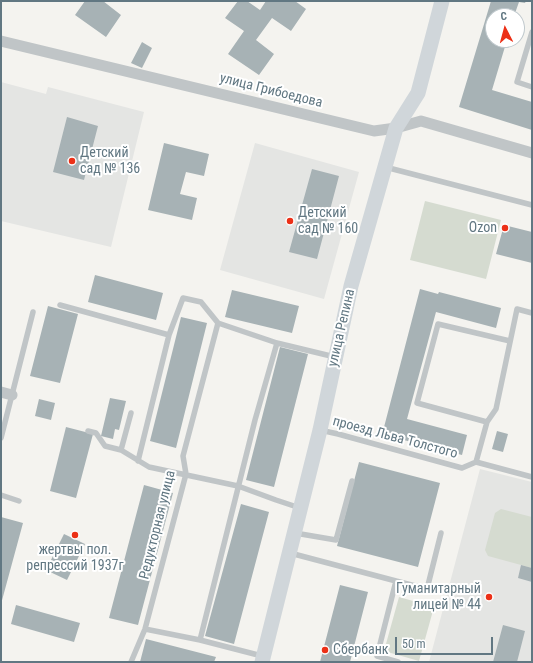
<!DOCTYPE html>
<meta charset="utf-8">
<style>
body{margin:0}
#map{position:relative;width:533px;height:663px;overflow:hidden;background:#f4f3ef;font-family:"Roboto Condensed",sans-serif}
canvas{display:block}
.frame{position:absolute;inset:0;border:2px solid #617782;pointer-events:none}
.north{position:absolute;left:485px;top:8px;width:40px;height:40px;box-sizing:border-box;background:#fff;border:1px solid #c0c9cd;border-radius:50%;rotate:354deg;font-size:11px;font-weight:700;line-height:16px;text-align:center;color:#617782}
.north::after{content:'';display:block;margin:auto;width:14px;height:18px;background:#ec3017;clip-path:polygon(50% 0,100% 100%,50% 72%,0 100%)}
.scale{position:absolute;left:395px;top:637px;width:98px;height:18px;box-sizing:border-box;border:2px solid #617782;border-top:0;padding-left:5px;font-size:12px;line-height:14px;white-space:nowrap;color:#617782;-webkit-text-stroke:3px #fff;paint-order:stroke}
</style>
<div id="map">
<canvas width="533" height="663"></canvas>
<div class="frame"></div>
<div class="north">С</div>
<div class="scale">50 m</div>
</div>
<script>
const g = document.querySelector('canvas').getContext('2d');
g.lineJoin = 'round';
function fill(path, color) {
  g.fillStyle = color;
  g.fill(path, 'evenodd');
}
function strokePath(path, color, width, dash) {
  g.strokeStyle = color;
  g.lineWidth = width;
  g.lineCap = dash ? 'butt' : 'round';
  g.setLineDash(dash || []);
  g.stroke(path);
}
function write(font, color, halo, rows, align = 'center') {
  g.font = font + ' "Roboto Condensed",sans-serif';
  g.lineWidth = 4;
  g.setLineDash([]);
  g.textBaseline = 'middle';
  g.strokeStyle = halo;
  g.fillStyle = color;
  for (const [text, x, y, turn = 0] of rows) {
    g.save();
    g.translate(x, y);
    g.rotate((+turn || 0) * Math.PI / 180);
    g.textAlign = isNaN(turn) ? turn : align;
    if (halo) g.strokeText(text, 0, 0);
    g.fillText(text, 0, 0);
    g.restore();
  }
}
fill(new Path2D(`
 M1,82L46,94L48,87L144,112L111,247L1,221Z
 M255,143L359,172L324,299L220,270Z
 M480,469L532,482V662H429Z`), '#e4e5e3');
fill(new Path2D(`
 M425,201L501,220L486,279L410,260Z
 M501,509L532,517V568L488,556L485,550L495,513Z
 M399,597L434,607L419,661L384,651Z`), '#d5dbd0');
fill(new Path2D(`
 M85,1H103L121,15L106,37L75,15Z
 M238,1H247L260,10L266,1H295L306,9L291,31L272,18L256,40L274,54L259,75L228,54L244,31L225,18Z
 M491,1H526L525,3L519,2L514,16H493V40H507L492,90L532,102V130L459,107Z
 M142,42L152,48L142,68L131,63Z
 M67,117L98,126L84,180L53,172Z
 M164,143L209,154L204,176L186,172L180,194L197,198L192,220L148,210Z
 M312,169L339,176L317,259L289,252Z
 M504,225L532,232V263L496,254Z
 M95,275L163,293L156,320L88,302Z
 M420,289L438,294L439,292L501,308L496,328L436,312L407,419L467,435L462,455L400,439L401,436L383,431Z
 M232,290L299,306L292,333L225,317Z
 M48,306L78,314L60,383L30,376Z
 M181,317L207,323L176,448L150,441Z
 M280,347L308,354L274,487L246,480Z
 M110,398L126,401L119,430L115,429L113,439L101,436Z
 M39,399L55,403L51,420L35,416Z
 M66,427L93,434L76,498L50,491Z
 M497,431L508,434L503,452L492,449Z
 M359,462L440,483L418,567L337,546Z
 M144,485L173,493L138,625L109,618Z
 M241,504L269,512L234,644L205,636Z
 M1,517L23,523L1,604Z
 M64,534L85,544L67,580L46,570Z
 M521,565L532,568V582L518,578Z
 M340,585L368,592L350,662H320Z
 M16,605L80,623L74,642L11,624Z
 M503,625L525,631L517,662H493Z
 M146,639L216,657L214,662H140Z`), '#a7b2b5');
strokePath(new Path2D(`
 M532,32L517,82L532,87
 M385,167L532,205
 M60,305L169,335L183,298L201,302L218,323L277,343L335,357
 M487,422L417,403L438,324L510,341
 M320,430L338,434L462,468L476,462L532,477
 M88,431L96,433L105,446L121,450L149,467L238,486L276,500L300,508
 M1,438L33,312
 M121,450L131,413
 M138,461L169,335
 M476,462L487,422L496,409L517,309L532,313
 M1,495L19,501
 M295,533L336,540L352,481
 M290,553L396,581L377,656L398,662
 M396,581L427,589L441,533
 M145,629L200,640L255,420L277,343
 M200,640L262,656
 M131,662L145,629L186,474L183,456L218,323`), '#c0c5c7', 5.5);
strokePath(new Path2D(`
 M1,41L374,131L396,128L421,121L532,153
 M1,392L12,395`), '#c0c5c7', 11);
strokePath(new Path2D(`
 M262,662L320,430L351,286L396,128L418,93L442,1`), '#d0d6da', 15);
for (const [x, y, r, color] of [
 [72,161,4,"#ec3017"],
 [290,221,4,"#ec3017"],
 [505,228,4,"#ec3017"],
 [75,535,4,"#ec3017"],
 [489,597,4,"#ec3017"],
 [325,650,4,"#ec3017"]
]) {
  const dot = new Path2D();
  dot.arc(x, y, r, 0, 2 * Math.PI);
  g.fillStyle = color;
  g.fill(dot);
  strokePath(dot, '#fff', 1.5);
}
write('14px', '#617782', '#fff', [
 ["улица Грибоедова",271,91,14],
 ["улица Репина",342,328,-77],
 ["проезд Льва Толстого",395,438,15],
 ["Редукторная улица",158,525,-76]
]);
write('14px', '#617782', '#fff', [
 ["Детский",80,153],
 ["сад № 136",80,169],
 ["Детский",298,213],
 ["сад № 160",298,229],
 ["Ozon",497,228,"right"],
 ["жертвы пол.",75,550,"center"],
 ["репрессий 1937г",75,566,"center"],
 ["Гуманитарный",481,589,"right"],
 ["лицей № 44",481,605,"right"],
 ["Сбербанк",333,650]
], 'left');
</script>
